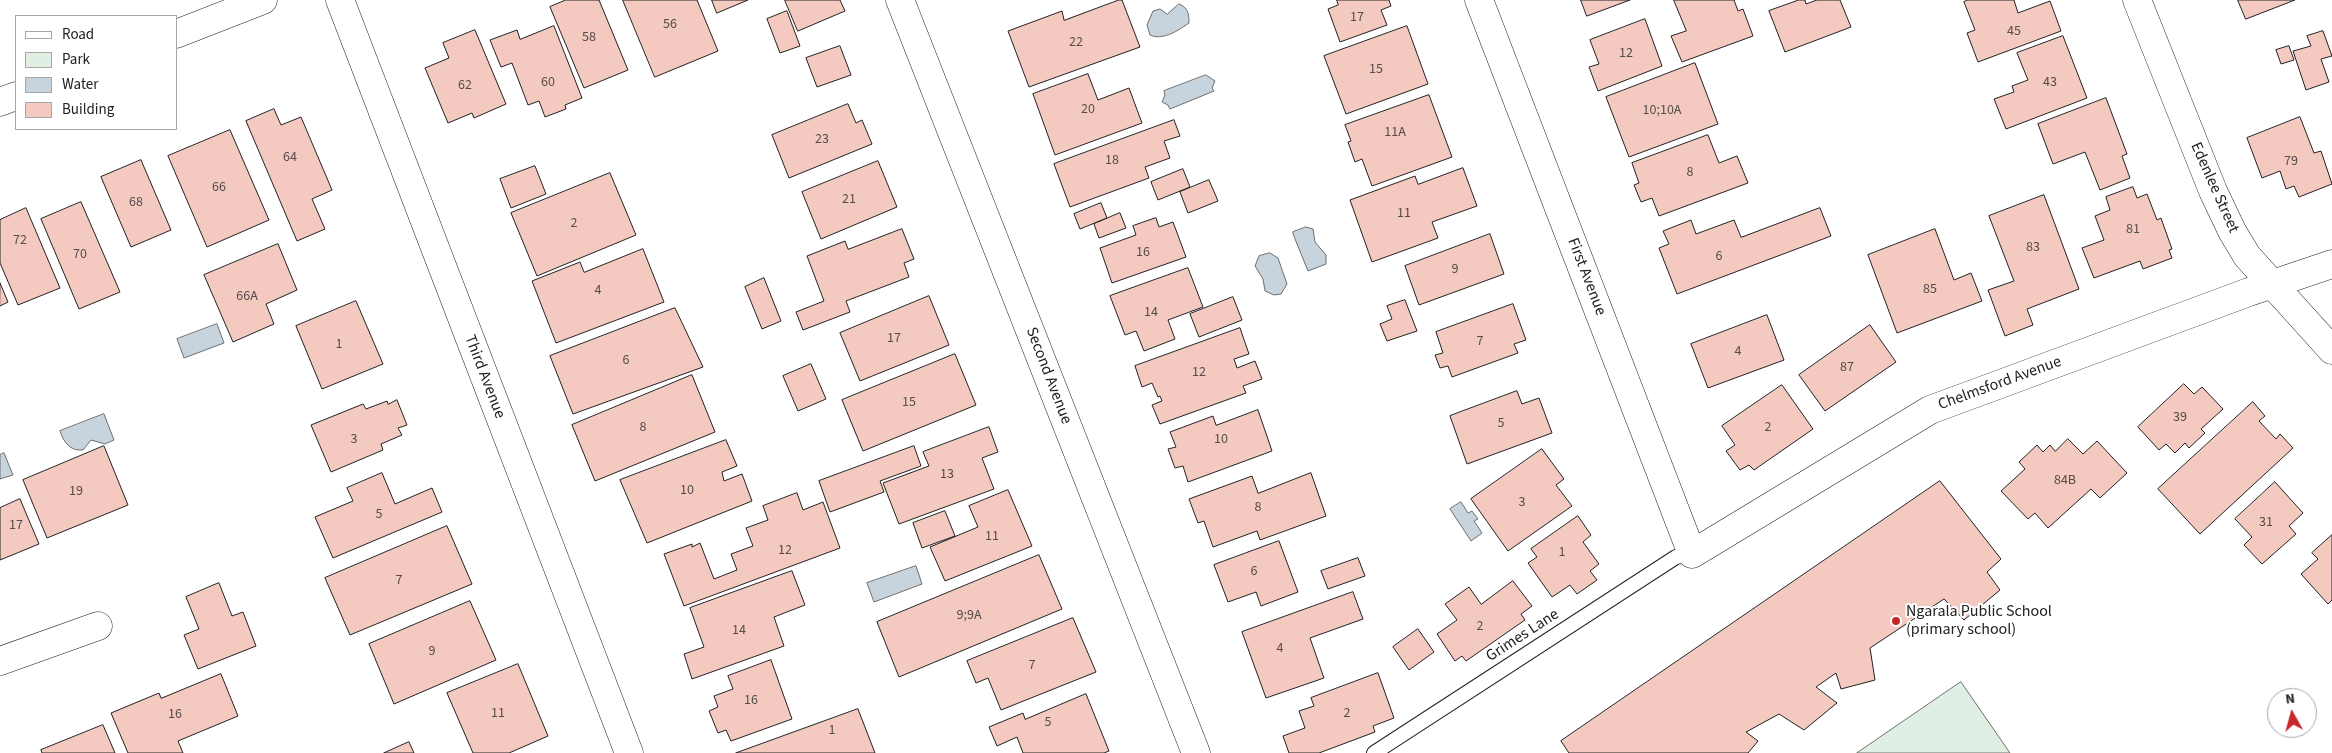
<!DOCTYPE html>
<style>
body{margin:0}
#map{position:relative;width:2332px;height:753px;overflow:hidden;background:#fff;font-family:"Source Sans 3",sans-serif}
canvas{display:block}
.legend{position:absolute;left:15px;top:15px;width:162px;height:115px;box-sizing:border-box;background:#fff;border:1px solid #a7a7a7;margin:0;padding:6px 9px;list-style:none;font-size:15px;color:#222}
.legend li{display:flex;align-items:center;gap:10px;height:25px}
.legend b{width:25px;border:1px solid #a7a7a7}
.north{position:absolute;left:2267px;top:688px;width:50px;height:50px;box-sizing:border-box;background:#fff;border:1px solid #a7a7a7;border-radius:50%;rotate:353deg;font-size:14px;font-weight:700;line-height:20px;text-align:center;color:#222}
.north::after{content:'';display:block;margin:auto;width:18px;height:22px;background:#c62828;clip-path:polygon(50% 0,100% 100%,50% 72%,0 100%)}
</style>
<div id="map">
<canvas width="2332" height="753"></canvas>
<ul class="legend">
<li><b style="height:6px;background:#fff"></b>Road</li>
<li><b style="height:14px;background:#e0efe3"></b>Park</li>
<li><b style="height:14px;background:#c7d3dd"></b>Water</li>
<li><b style="height:14px;background:#f3c9c0"></b>Building</li>
</ul>
<div class="north">N</div>
</div>
<script>
const g = document.querySelector('canvas').getContext('2d');
g.lineJoin = 'round';
function fill(path, color) {
  g.fillStyle = color;
  g.fill(path, 'evenodd');
}
function strokePath(path, color, width, dash) {
  g.strokeStyle = color;
  g.lineWidth = width;
  g.lineCap = dash ? 'butt' : 'round';
  g.setLineDash(dash || []);
  g.stroke(path);
}
function write(font, color, halo, rows, align = 'center') {
  g.font = font + ' "Source Sans 3",sans-serif';
  g.lineWidth = 4;
  g.setLineDash([]);
  g.textBaseline = 'middle';
  g.strokeStyle = halo;
  g.fillStyle = color;
  for (const [text, x, y, turn = 0] of rows) {
    g.save();
    g.translate(x, y);
    g.rotate((+turn || 0) * Math.PI / 180);
    g.textAlign = isNaN(turn) ? turn : align;
    if (halo) g.strokeText(text, 0, 0);
    g.fillText(text, 0, 0);
    g.restore();
  }
}
const green = new Path2D(`
 M1961,682L2010,753H1857Z`);
fill(green, '#e0efe3');
strokePath(green, '#6f6f6f', 1);
const water = new Path2D(`
 M1179,4C1188,7 1189,14 1189,23C1179,30 1163,41 1150,35L1147,25L1153,11L1160,9L1167,14Z
 M1206,75L1215,81L1212,88L1214,91L1170,109L1168,105L1162,102L1165,95L1164,91Z
 M1306,227L1313,229L1315,242L1326,255V264L1308,271L1293,234V232Z
 M1270,253L1278,258L1287,284L1281,294L1274,295L1265,291L1263,279L1255,266L1259,256Z
 M217,324L224,343L184,358L177,339Z
 M104,414L114,440L105,444L91,440L83,450C70,451 64,443 60,431Z
 M4,453L13,475L0,479V455Z
 M1461,502L1468,513L1472,511L1478,519L1474,521L1482,533L1471,541L1450,509Z
 M916,566L922,584L874,602L867,583Z`);
fill(water, '#c7d3dd');
strokePath(water, '#6f6f6f', 1);
const building = new Path2D(`
 M566,0H599L628,70L584,88L550,7Z
 M623,0H697L718,51L655,77Z
 M712,0H748L717,13Z
 M785,0H840L845,11L798,31Z
 M1119,0H1122L1140,47L1029,87L1008,31L1062,11L1064,20Z
 M1337,0H1389L1391,6L1381,10L1387,25L1340,42L1328,9L1338,5Z
 M1581,0H1630L1587,16Z
 M1674,0H1734L1738,11L1743,9L1753,36L1682,62L1671,36L1686,31Z
 M1799,0H1805L1806,4L1817,0H1840L1851,27L1785,52L1769,11Z
 M1968,0H2014L2018,13L2050,1L2061,31L1978,62L1967,33L1975,30L1964,2Z
 M2238,0H2295L2246,19Z
 M787,11L800,46L780,53L767,19Z
 M1645,19L1662,66L1598,91L1589,67L1599,64L1590,40Z
 M554,26L582,98L565,105L566,109L545,117L539,101L528,105L512,63L501,67L490,40L517,30L520,39Z
 M1407,26L1428,84L1346,114L1324,56Z
 M475,30L506,104L474,118L472,113L448,123L425,68L449,58L443,43Z
 M2323,31L2332,56L2321,59L2329,82L2306,90L2293,51L2311,46L2307,36Z
 M2063,36L2087,98L2006,129L1994,99L2014,92L2012,86L2028,80L2017,53Z
 M840,46L851,75L817,87L806,58Z
 M2289,46L2294,60L2281,64L2276,50Z
 M1695,63L1718,124L1629,157L1606,97Z
 M1088,74L1098,100L1129,88L1142,123L1055,155L1033,94Z
 M1429,95L1452,157L1372,186L1362,159L1355,162L1348,142L1351,141L1345,125Z
 M2106,98L2127,154L2122,156L2130,178L2100,190L2085,152L2053,164L2038,124Z
 M848,104L856,123L862,120L872,144L789,178L772,135Z
 M274,109L281,125L301,117L332,190L312,199L325,229L297,241L246,121Z
 M2300,117L2314,153L2321,151L2332,184L2299,197L2294,186L2286,189L2280,171L2262,178L2247,138Z
 M1174,120L1180,136L1164,141L1170,158L1145,167L1149,178L1070,207L1054,164Z
 M230,130L269,220L207,247L168,156Z
 M1708,135L1719,163L1737,156L1748,183L1659,216L1652,198L1641,202L1634,185L1639,183L1632,163Z
 M141,160L171,230L131,247L101,177Z
 M878,161L897,207L821,239L802,192Z
 M535,166L546,194L511,208L500,179Z
 M1463,168L1477,206L1432,222L1438,238L1372,262L1350,200L1415,176L1418,184Z
 M1183,169L1190,187L1158,200L1151,182Z
 M610,173L636,235L537,276L511,213Z
 M1209,180L1218,201L1188,213L1180,192Z
 M2133,187L2137,198L2147,194L2157,220L2161,218L2162,221L2172,249L2169,250L2172,258L2143,269L2140,261L2094,278L2082,248L2104,240L2095,216L2110,210L2106,197Z
 M2044,195L2079,289L2027,309L2033,325L2005,336L1988,290L2014,281L1989,216Z
 M81,202L120,292L79,309L41,219Z
 M1101,203L1107,218L1080,229L1074,214Z
 M26,208L60,288L18,305L0,263V220Z
 M1820,208L1831,236L1677,294L1659,248L1669,244L1663,231L1691,220L1696,234L1734,220L1741,237Z
 M1120,213L1126,228L1099,238L1094,224Z
 M1156,218L1159,227L1173,222L1186,257L1112,283L1100,248L1136,235L1133,226Z
 M902,229L914,259L904,263L909,277L846,301L850,312L803,330L796,312L824,301L807,256L845,241L848,249Z
 M1935,229L1954,280L1971,273L1982,301L1897,333L1868,255Z
 M1490,234L1504,274L1419,305L1405,266Z
 M278,244L297,290L266,304L274,324L233,342L204,275Z
 M643,249L664,302L556,343L532,281L580,262L584,272Z
 M1188,268L1203,307L1168,320L1175,339L1144,351L1136,331L1125,335L1110,296Z
 M764,278L781,321L762,329L745,287Z
 M0,283L8,302L0,306Z
 M929,296L949,345L860,381L840,333Z
 M1233,297L1242,320L1199,337L1190,314Z
 M1405,300L1417,331L1387,341L1380,324L1392,319L1387,306Z
 M356,301L383,364L322,389L296,326Z
 M1513,304L1526,340L1514,344L1518,353L1452,377L1448,366L1440,368L1435,355L1443,353L1436,332Z
 M675,308L703,367L573,414L550,356Z
 M1767,315L1784,360L1708,388L1691,344Z
 M1870,325L1896,362L1825,411L1799,375Z
 M1240,328L1249,354L1234,359L1237,368L1255,361L1262,379L1243,386L1246,393L1160,424L1152,405L1162,401L1160,396L1158,397L1152,383L1142,387L1135,366Z
 M955,354L976,405L863,451L842,400Z
 M811,364L826,399L798,411L783,376Z
 M692,375L715,432L595,481L572,425Z
 M2184,384L2194,394L2202,387L2223,409L2201,429L2205,433L2189,448L2185,443L2175,453L2166,444L2159,450L2138,427Z
 M1782,385L1813,429L1754,470L1749,465L1740,470L1726,451L1735,445L1722,426Z
 M1517,391L1522,404L1539,398L1552,433L1467,464L1450,416Z
 M397,400L407,425L398,428L402,435L381,444L383,450L331,472L311,425L363,404L366,409L387,401L388,404Z
 M2253,402L2265,416L2259,421L2276,439L2280,434L2293,448L2200,534L2158,489Z
 M1258,410L1272,451L1188,482L1183,466L1175,468L1168,449L1176,447L1170,432L1213,416L1216,425Z
 M989,427L998,452L982,458L994,489L899,524L883,483L929,466L923,452Z
 M2068,439L2083,454L2097,441L2127,473L2100,498L2091,489L2048,528L2035,513L2028,519L2001,491L2025,469L2019,462L2037,445L2043,452L2050,445L2055,451Z
 M726,440L737,466L722,472L724,481L742,474L752,501L647,543L620,480Z
 M104,446L128,505L47,538L23,480Z
 M914,446L921,466L880,481L884,492L830,512L819,481Z
 M1542,449L1564,479L1556,485L1572,506L1508,551L1471,499Z
 M382,473L395,504L432,488L442,512L333,558L315,517L353,501L347,488Z
 M1311,473L1326,516L1260,540L1257,531L1213,547L1204,521L1198,523L1189,499L1252,476L1258,493Z
 M1940,481L2001,559L1987,572L2000,590L1964,620L1944,599L1870,648L1875,680L1841,689L1836,673L1816,687L1837,703L1804,730L1779,714L1746,732L1758,741L1748,753H1569L1561,741Z
 M2275,482L2303,513L2289,526L2296,534L2262,564L2244,545L2252,537L2235,519Z
 M1008,490L1032,546L945,581L930,547L978,527L969,506Z
 M797,493L803,510L823,502L840,548L684,606L664,554L692,544V547L700,543L714,579L737,570L731,554L753,546L746,528L768,520L763,506Z
 M20,499L39,544L0,560V508Z
 M945,511L955,536L922,548L913,523Z
 M1578,516L1591,535L1583,542L1599,564L1590,571L1597,580L1577,594L1570,585L1552,597L1528,563L1537,557L1531,549Z
 M447,526L472,584L350,635L325,578Z
 M2332,535V600L2328,604L2301,574L2318,559L2312,553Z
 M1279,541L1298,592L1261,606L1256,592L1228,602L1214,565Z
 M1039,555L1062,609L899,677L877,622Z
 M1358,558L1365,576L1328,589L1321,571Z
 M792,571L805,605L774,617L784,646L692,679L684,654L704,647L690,608Z
 M1513,581L1532,606L1521,614L1525,620L1466,661L1462,656L1455,661L1437,634L1457,620L1445,604L1469,587L1481,604Z
 M219,583L232,616L243,612L256,646L198,669L184,635L199,629L186,597Z
 M1353,592L1363,619L1310,638L1324,678L1266,698L1242,632Z
 M470,601L496,660L394,704L369,644Z
 M1073,618L1096,672L1001,710L988,678L976,683L967,661Z
 M1418,629L1434,652L1409,670L1393,647Z
 M771,660L792,719L731,741L726,730L718,733L709,711L718,707L714,696L733,689L728,676Z
 M518,664L548,736L509,753H473L447,693Z
 M1378,673L1394,718L1373,726L1375,732L1319,753H1289L1283,736L1305,728L1299,711L1314,706L1311,698Z
 M221,674L238,716L178,741L183,753H128L111,713L159,693L161,698Z
 M1086,694L1109,751L1104,753H1023L1017,737L997,746L989,727L1023,713L1025,719Z
 M858,709L875,753H736Z
 M103,725L115,753H42L41,750Z
 M409,742L414,753H384Z`);
fill(building, '#f3c9c0');
strokePath(building, '#222', 1);
const service = new Path2D(`
 M1374,753L1676,557L1692,554`);
const minor = new Path2D(`
 M340,0L629,753
 M900,0L1196,753
 M1479,0L1692,554L1930,410L2249,292L2332,264
 M2137,0L2213,191L2232,231L2247,256L2332,350
 M176,34L263,0
 M0,102L16,96
 M0,661L98,626`);
strokePath(service, '#222', 16);
strokePath(minor, '#222', 29);
strokePath(service, '#fff', 14);
strokePath(minor, '#fff', 28);
for (const [x, y, r, color] of [
 [1896,621,5,"#c62828"]
]) {
  const dot = new Path2D();
  dot.arc(x, y, r, 0, 2 * Math.PI);
  g.fillStyle = color;
  g.fill(dot);
  strokePath(dot, '#fff', 2);
}
write('14px', '#564c4a', null, [
 ["17",1357,18],
 ["56",670,25],
 ["45",2014,32],
 ["58",589,38],
 ["22",1076,43],
 ["12",1626,54],
 ["15",1376,70],
 ["60",548,83],
 ["43",2050,83],
 ["62",465,86],
 ["20",1088,110],
 ["10;10A",1662,111],
 ["11A",1395,133],
 ["23",822,140],
 ["64",290,158],
 ["18",1112,161],
 ["79",2291,162],
 ["8",1690,173],
 ["66",219,188],
 ["21",849,200],
 ["68",136,203],
 ["11",1404,214],
 ["2",574,224],
 ["81",2133,230],
 ["72",20,241],
 ["83",2033,248],
 ["16",1143,253],
 ["70",80,255],
 ["6",1719,257],
 ["9",1455,270],
 ["85",1930,290],
 ["4",598,291],
 ["66A",247,297],
 ["14",1151,313],
 ["17",894,339],
 ["7",1480,342],
 ["1",339,345],
 ["4",1738,352],
 ["6",626,361],
 ["87",1847,368],
 ["12",1199,373],
 ["15",909,403],
 ["39",2180,418],
 ["5",1501,424],
 ["8",643,428],
 ["2",1768,428],
 ["3",354,440],
 ["10",1221,440],
 ["13",947,475],
 ["84B",2065,481],
 ["10",687,491],
 ["19",76,492],
 ["3",1522,503],
 ["8",1258,508],
 ["5",379,515],
 ["31",2266,523],
 ["17",16,526],
 ["11",992,537],
 ["12",785,551],
 ["1",1562,553],
 ["6",1254,572],
 ["7",399,581],
 ["9;9A",969,616],
 ["2",1480,627],
 ["14",739,631],
 ["4",1280,649],
 ["9",432,652],
 ["7",1032,666],
 ["16",751,701],
 ["11",498,714],
 ["2",1347,714],
 ["16",175,715],
 ["5",1048,723],
 ["1",832,731]
]);
write('16px', '#222', '#fff', [
 ["Edenlee Street",2214,188,66],
 ["First Avenue",1586,277,69],
 ["Second Avenue",1048,376,69],
 ["Third Avenue",484,377,69],
 ["Chelmsford Avenue",2000,384,-20],
 ["Grimes Lane",1523,636,-33]
]);
write('16px', '#222', '#fff', [
 ["Ngarala Public School",1906,612],
 ["(primary school)",1906,630]
], 'left');
</script>
